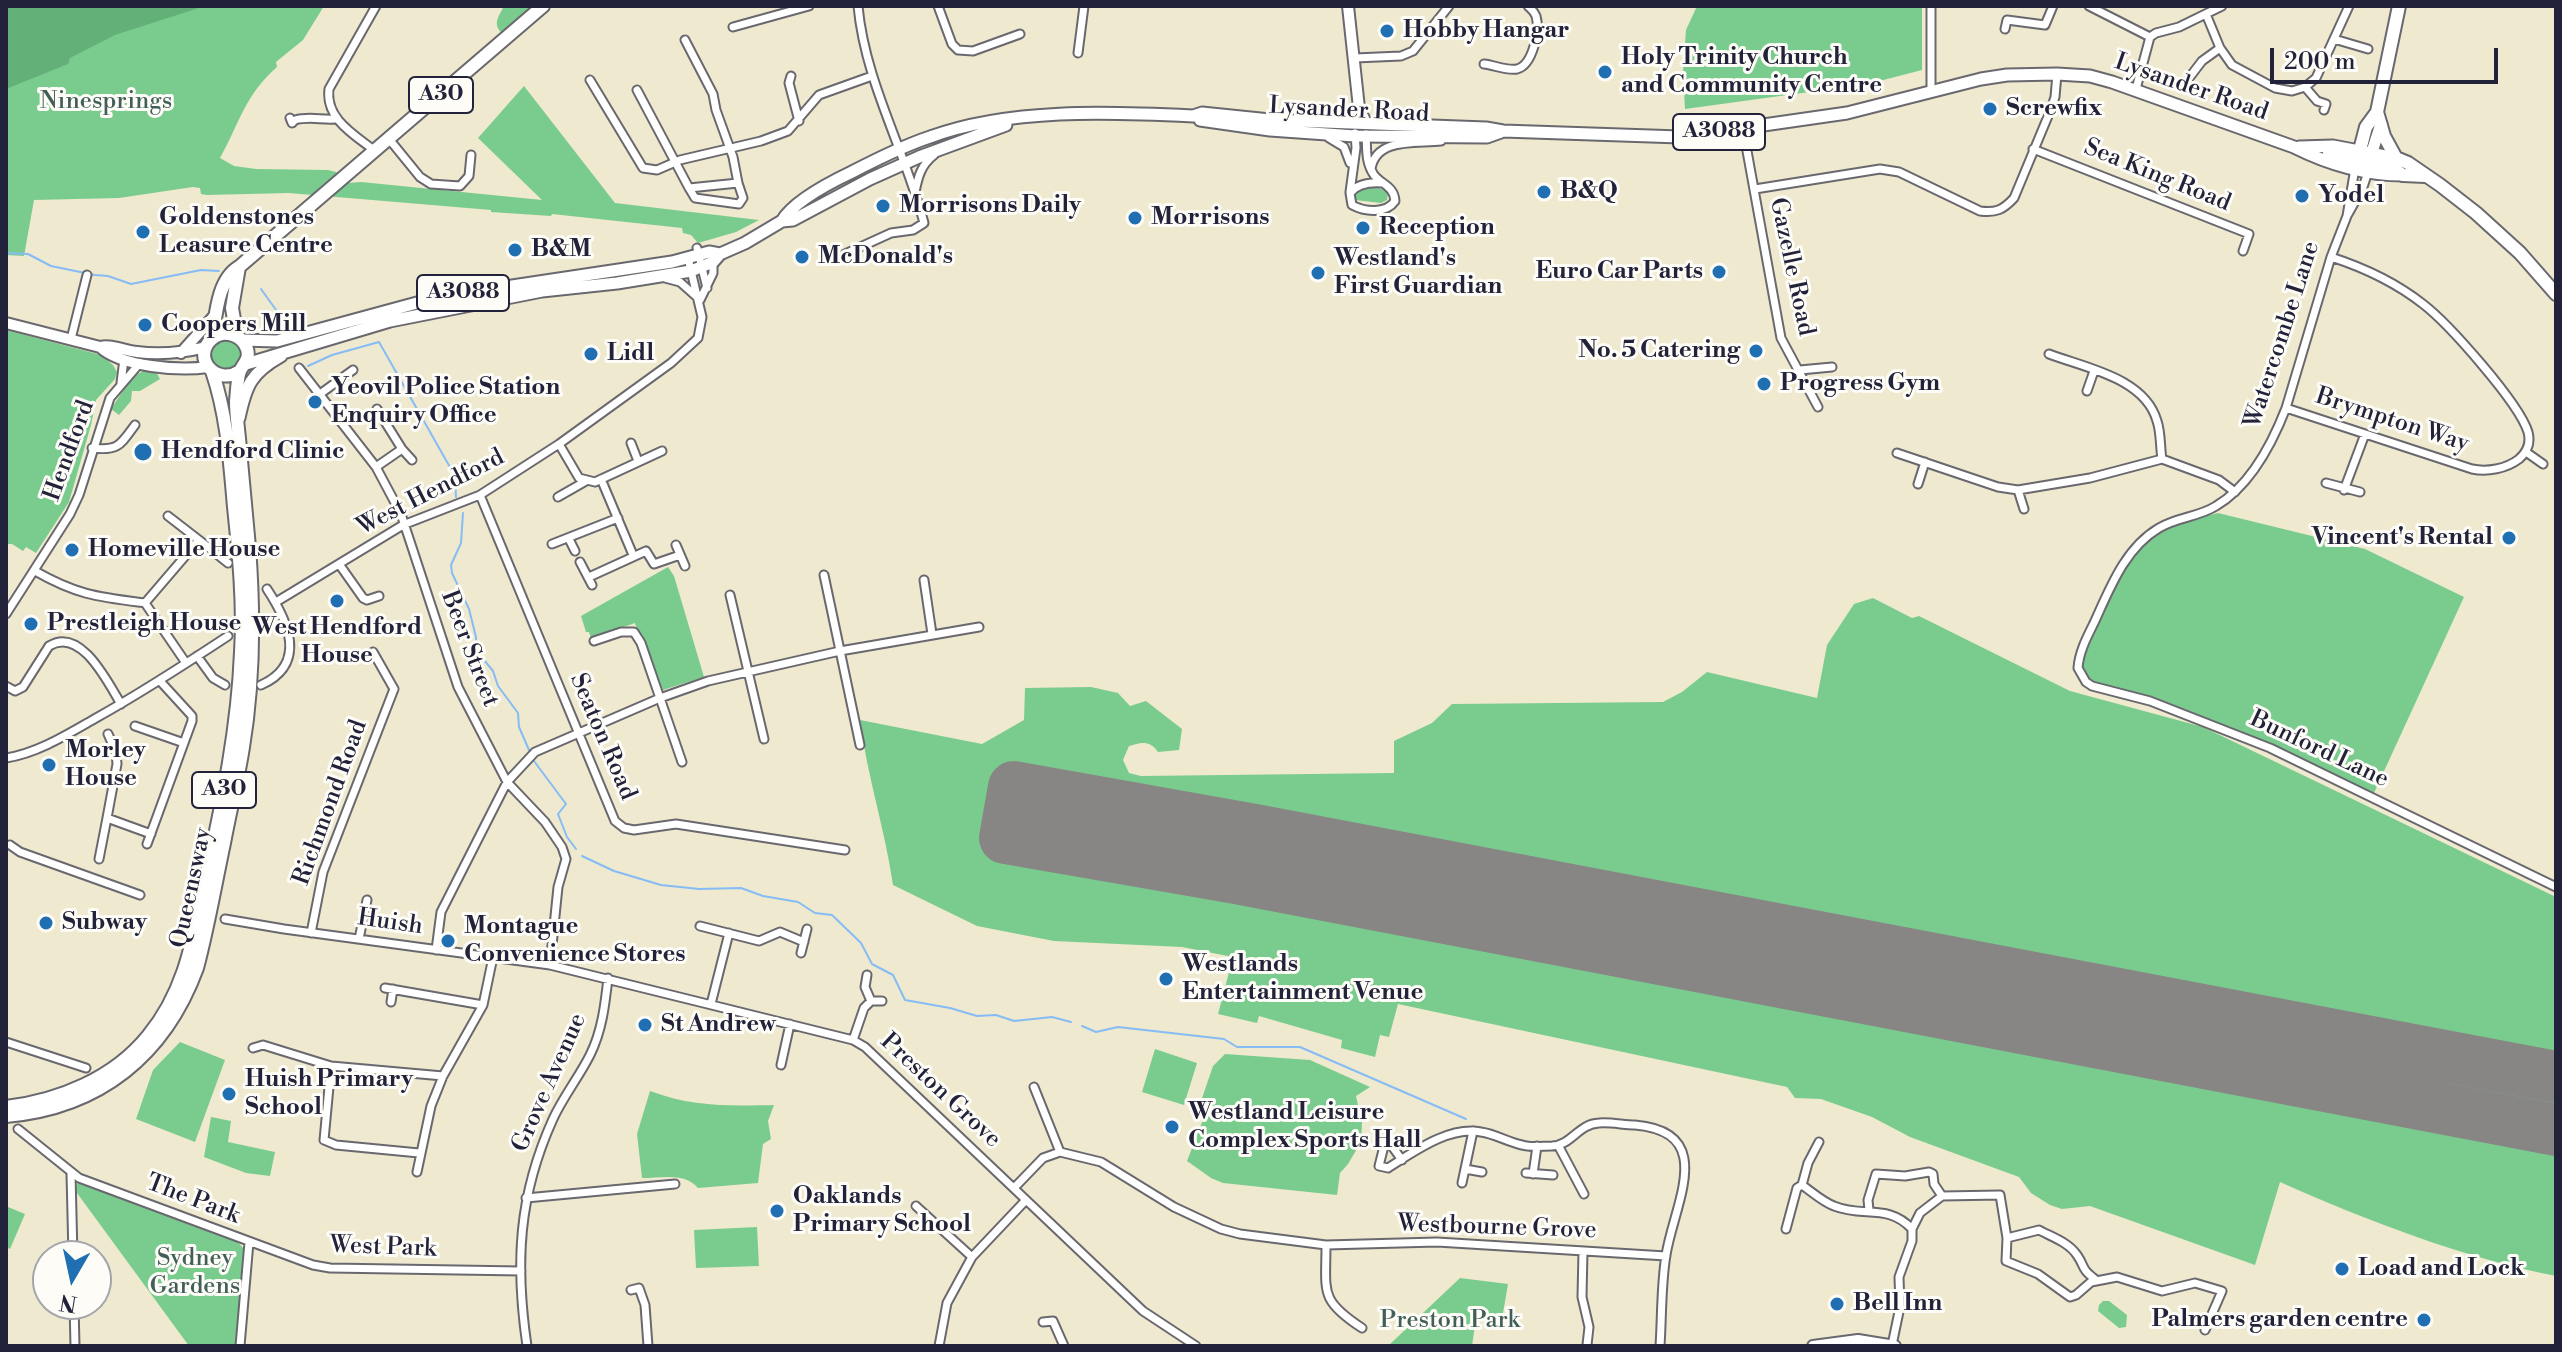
<!DOCTYPE html>
<style>
body{margin:0}
#map{position:relative;width:2562px;height:1352px;overflow:hidden;background:#efe9cf;font-family:"Libre Bodoni",serif}
canvas{display:block}
.frame{position:absolute;inset:0;border:8px solid #22223b;pointer-events:none}
.north{position:absolute;left:32px;top:1240px;width:80px;height:80px;box-sizing:border-box;background:#fdfcf7;border:2px solid #a5a5ac;border-radius:50%;rotate:189deg;font-size:22px;font-weight:700;line-height:32px;text-align:center;color:#22223b}
.north::after{content:'';display:block;margin:auto;width:28px;height:36px;background:#1f6fb2;clip-path:polygon(50% 0,100% 100%,50% 72%,0 100%)}
.scale{position:absolute;left:2270px;top:48px;width:228px;height:36px;box-sizing:border-box;border:4px solid #22223b;border-top:0;padding-left:10px;font-size:24px;line-height:28px;white-space:nowrap;color:#22223b;-webkit-text-stroke:6px #fdfcf7;paint-order:stroke}
</style>
<div id="map">
<canvas width="2562" height="1352"></canvas>
<div class="frame"></div>
<div class="north">N</div>
<div class="scale">200 m</div>
</div>
<script>
const g = document.querySelector('canvas').getContext('2d');
g.lineJoin = 'round';
function fill(path, color) {
  g.fillStyle = color;
  g.fill(path, 'evenodd');
}
function strokePath(path, color, width, dash) {
  g.strokeStyle = color;
  g.lineWidth = width;
  g.lineCap = dash ? 'butt' : 'round';
  g.setLineDash(dash || []);
  g.stroke(path);
}
function write(font, color, halo, rows, align = 'center') {
  g.font = font + ' "Libre Bodoni",serif';
  g.lineWidth = 6;
  g.setLineDash([]);
  g.textBaseline = 'middle';
  g.strokeStyle = halo;
  g.fillStyle = color;
  for (const [text, x, y, turn = 0] of rows) {
    g.save();
    g.translate(x, y);
    g.rotate((+turn || 0) * Math.PI / 180);
    g.textAlign = isNaN(turn) ? turn : align;
    if (halo) g.strokeText(text, 0, 0);
    g.fillText(text, 0, 0);
    g.restore();
  }
}
fill(new Path2D(`
 M6,6H324L303,40L276,62L277,67C245,95 240,122 220,158L234,166L256,169L328,170L336,172L348,183L361,182L542,200L478,138L524,86L615,203L759,220L736,232L698,243L691,235L683,233L682,228L552,214L551,216L491,212V210L289,193L207,195L201,194L200,188L193,187L119,198L34,200L24,256L6,255Z
 M504,6H532L502,33C492,24 499,16 504,6Z
 M1697,6H1922V70L1868,84L1685,109L1683,72L1686,30Z
 M1374,185L1388,193L1387,200L1381,203L1355,200L1354,195C1360,188 1365,187 1374,185Z
 M6,330L101,355L113,365L117,372L115,379L96,400L91,425L69,502L36,553L26,547L23,551L12,544H6Z
 M211 355a15 15 0 1 1 30 0a15 15 0 1 1-30 0Z
 M147,369L155,370L160,379L140,391H132L131,401L119,415L111,409L132,377Z
 M2218,513L2365,549L2464,597L2374,793L2235,730L2180,709L2098,685C2085,680 2081,670 2084,656C2102,613 2128,541 2174,522C2187,516 2205,517 2218,513Z
 M668,567L674,576L704,677L663,690L642,634L637,630L635,623L591,638L589,632H586L581,616Z
 M1873,598L1912,618L1919,616L2070,691L2203,727L2556,897V1276C2466,1259 2363,1219 2280,1182L2255,1265L2090,1206L2062,1209L2050,1205L2031,1193L2019,1177L1910,1137L1872,1117L1821,1099L1795,1098L1787,1087L1398,1004L1389,1037L1380,1035L1375,1057L1341,1048L1342,1040L1259,1016L1257,1023L1218,1014L1233,957L1182,947L1054,941L977,926L893,885C885,829 867,776 860,720L982,744L1024,720L1025,688L1091,687L1118,693L1130,706L1146,701L1182,729L1179,750L1158,752C1150,740 1141,742 1129,746L1123,760L1129,773L1141,776L1394,773V741L1432,723L1452,704L1663,702L1682,692L1707,672L1817,698L1827,645L1854,604Z
 M180,1042L225,1060L195,1142L136,1119L153,1070Z
 M1155,1049L1197,1063L1184,1105L1142,1092Z
 M1225,1054L1310,1060L1370,1087L1356,1096L1362,1123L1361,1142L1348,1164L1340,1173L1337,1195L1223,1183L1211,1178L1187,1161L1204,1117L1198,1110L1213,1066Z
 M650,1091C693,1107 728,1106 774,1105L768,1121L771,1139L763,1144L758,1183L698,1188C685,1172 661,1178 642,1178L637,1134Z
 M211,1117L231,1121L228,1142L275,1152L270,1176L246,1173L204,1157Z
 M79,1182L236,1240L243,1248V1260L235,1346H189L77,1193L76,1186Z
 M8,1207L25,1214L10,1249L6,1247V1212Z
 M757,1227L759,1266L696,1268L694,1230Z
 M1460,1278L1508,1284L1503,1313L1476,1318L1472,1346H1388Z
 M2103,1301H2109L2127,1315L2126,1327L2119,1328L2098,1311L2099,1305Z`), '#7acc8e');
fill(new Path2D(`
 M6,6H205L115,35L70,58L68,64L6,89Z`), '#63b079');
strokePath(new Path2D(`
 M6,253L28,254L51,266L95,275L108,276L131,284L201,270L219,271
 M261,289L279,314L286,328
 M308,366L332,355L379,342L455,476L456,497
 M463,513L461,543L451,565L452,573L469,609L476,637V650L493,671L498,686L518,713L519,727L529,750
 M534,761L566,804L558,814L567,837L576,849
 M582,856L614,871L661,885L699,889L741,888L763,896L798,902L815,913L832,915L861,943L872,964L893,975L905,1000L950,1008L977,1016L996,1015L1014,1021L1052,1017L1071,1022
 M1082,1026L1096,1032L1118,1027L1224,1039L1237,1047H1300L1466,1119`), '#86bcf5', 2);
strokePath(new Path2D(`
 M1014,787L1250,829L1241,879L1005,838Z
 M1250,829L2424,1052L2414,1103L1241,879Z
 M2556,1077L2424,1052L2414,1103L2556,1130`), '#888685', 52);
const street = new Path2D(`
 M938,6L952,44L958,50L973,51L1020,34
 M1931,6V91
 M2089,6L2150,37L2156,33L2179,27L2222,6
 M2206,14L2220,48L2232,65L2275,88L2292,91L2305,87L2316,78L2349,6
 M733,27L809,6
 M2005,29L2007,20L2045,25L2053,6
 M2334,39L2368,49
 M1078,53L1084,6
 M1355,58L1401,56L1413,51L1449,6
 M1484,64C1494,65 1507,71 1517,69C1533,65 1540,30 1536,16C1534,11 1532,10 1528,6
 M791,76L789,83L799,121
 M2189,78L2202,61L2220,48
 M590,80L643,168L657,170L680,160L761,141L788,131L819,95L872,76
 M2305,87L2317,101L2326,104L2324,110
 M2136,89L2150,37
 M637,90L689,188L738,183L733,157L716,110L713,94L685,40
 M290,118L292,123L295,120C309,116 321,120 335,119
 M1743,129L1781,338L1818,407
 M1366,134C1367,149 1365,162 1374,175C1382,185 1394,186 1395,201C1386,214 1365,212 1352,205L1350,193C1358,183 1371,182 1383,183
 M1329,138L1344,147L1350,163
 M389,139L420,177L431,184L460,186L469,176L471,155
 M2033,149L2249,234L2243,251
 M375,151C355,135 325,119 329,89L376,6
 M2355,168L2347,216L2331,257L2286,408C2272,444 2250,486 2216,506C2199,517 2177,517 2159,528C2125,548 2110,588 2094,623C2087,637 2079,652 2078,668L2086,682L2092,686L2150,701L2270,748L2556,887
 M1371,169C1376,137 1417,144 1441,141
 M689,188L695,198L739,204L743,198L738,183
 M1755,189L1880,169L1899,172L1980,211C1996,213 2003,210 2014,198L2051,109L2055,97L2057,74
 M915,192C918,177 921,165 934,155
 M1350,192L1356,148L1355,133
 M2348,214L2363,187L2368,172
 M697,248L707,288
 M845,254L891,233L913,230L924,223C905,150 865,82 858,6
 M665,278L680,282L698,298
 M700,300L713,273V262
 M71,339L87,275
 M2049,354C2086,368 2145,378 2157,421C2161,432 2160,447 2162,459
 M299,368L376,467L401,514L458,687L507,782L545,822L562,847L566,859L558,887L550,965
 M1800,370L1832,367
 M121,383L124,359
 M2087,391L2094,371
 M320,394L353,370
 M2286,408L2472,469C2487,472 2506,469 2519,459C2527,452 2531,443 2528,432C2519,403 2449,324 2423,304C2395,282 2365,268 2331,257
 M377,409L402,449L412,460
 M631,443L638,461
 M559,444L579,478L595,482L662,451
 M92,448C119,451 120,445 135,425
 M2526,452L2543,464
 M1897,453L1998,487L2018,490L2090,478L2162,459L2219,480L2235,492
 M376,467L402,449
 M601,479L633,555
 M2326,483L2360,492
 M1918,484L1925,462
 M2018,490L2024,509
 M2344,490L2365,434
 M480,495L615,821L624,828L634,830L676,824L845,850
 M558,497L586,481
 M168,516L199,540
 M569,539L575,551
 M552,544L618,518
 M676,545L685,566
 M580,562L592,585
 M339,564L363,598L367,600L379,596
 M35,571C77,595 98,597 145,603L186,663
 M824,575L860,745
 M589,577L646,551L654,564L680,555
 M924,580L932,634
 M730,595L764,739
 M276,602L403,525L480,495L559,444L671,363L698,338L702,317L688,258
 M145,603L199,540L228,563
 M6,614L70,514L79,495L110,398L140,363
 M594,641L621,632H634L641,643L682,762
 M373,652L394,689
 M197,656L213,678L225,685
 M261,685C308,664 288,621 267,589
 M6,686L15,691L23,687L49,646C81,626 108,683 121,704
 M135,726L184,743
 M108,734L116,752L117,764L107,818L151,834
 M6,758C38,753 68,734 96,718C141,693 184,665 228,636
 M147,844L192,721V716L160,681
 M10,845L20,852L140,895
 M99,859L107,818
 M225,919L284,929L550,965L853,1040L865,1047L1143,1311L1196,1346
 M700,926L759,941L780,932L804,942
 M311,933L323,872L394,689
 M359,939L367,900
 M436,950L441,912L507,782L535,752L660,698L708,681L840,651L979,627
 M801,953L807,929
 M867,975L865,987L871,1001
 M385,988L483,1005
 M391,1002L393,989
 M711,1004L729,933
 M853,1040L864,1008L871,1001H882
 M6,1042L86,1068
 M253,1048L263,1045L331,1066L443,1076
 M781,1065L790,1024
 M1034,1087L1060,1152
 M18,1129L79,1178L313,1265L330,1268L521,1271
 M324,1140L336,1145L419,1153
 M324,1140L331,1066
 M1558,1145L1584,1194
 M1402,1160L1386,1138L1379,1166L1388,1168C1415,1151 1449,1126 1481,1132C1495,1134 1508,1142 1522,1145C1531,1148 1542,1146 1552,1146C1572,1145 1578,1124 1599,1123C1611,1122 1624,1125 1635,1125C1718,1132 1674,1204 1666,1255C1661,1285 1662,1316 1660,1346
 M1465,1169L1482,1172
 M417,1172L431,1106L443,1076L483,1005L493,957
 M1526,1173L1553,1175
 M71,1174L73,1256
 M1533,1174L1537,1146
 M1462,1183L1473,1131
 M1802,1185L1808,1163L1819,1142
 M1014,1188L1043,1158L1060,1152L1101,1162L1174,1207L1221,1229L1240,1234L1326,1245L1437,1242L1666,1256
 M526,1198L675,1184
 M916,1206L972,1257
 M1869,1210L1868,1200L1876,1174L1905,1176L1929,1172L1933,1174L1934,1184L1942,1196
 M1786,1229L1797,1188L1802,1185C1812,1192 1823,1202 1834,1206C1863,1218 1888,1203 1912,1229
 M2007,1238L2039,1230C2052,1237 2068,1242 2077,1255C2086,1268 2080,1268 2096,1280
 M1326,1245C1326,1292 1319,1300 1362,1328
 M1583,1251L1582,1297L1589,1327L1587,1345
 M631,1290L639,1288L645,1305L648,1346
 M74,1304L75,1346
 M1043,1322L1053,1321L1064,1346
 M1892,1345L1900,1307L1899,1277L1912,1241V1229L1920,1213L1942,1196L2000,1195L2007,1238L2006,1261L2038,1274L2070,1297L2076,1295L2091,1282L2117,1277L2162,1291L2195,1283L2222,1291L2205,1330
 M240,1346L249,1242
 M527,1346C515,1264 518,1196 553,1119C563,1097 579,1077 590,1055C602,1031 605,1005 608,978
 M939,1346L947,1303L972,1257L1026,1200`);
const secondary = new Path2D(`
 M1348,6L1359,108L1366,123
 M6,323L100,347C112,344 125,351 137,352C162,355 182,353 206,347
 M100,347C121,367 180,371 208,367
 M181,353L216,314
 M1813,1346L1858,1340L1895,1346`);
const primary = new Path2D(`
 M1200,120L1270,130L1355,136L1487,137L1501,132
 M2299,147L2333,146L2396,158
 M2328,151L2357,160L2368,172
 M2370,158L2381,124
 M782,221C793,202 831,182 852,172C877,159 903,146 930,137C1009,108 1109,112 1193,116L1202,113L1270,120L1486,128L1503,131L1680,137L1847,113L1981,79L2007,75L2057,74L2090,76L2112,82L2294,147C2328,164 2365,175 2403,175
 M241,340L277,341L439,297L672,262L709,252L720,254
 M246,364L390,321L542,291L617,283L691,271L713,262L720,254L745,243L782,221L793,220L870,179L919,157L1006,125
 M239,418C246,385 251,373 281,356`);
const highway = new Path2D(`
 M2399,6L2377,112L2366,127L2360,150L2370,162L2389,166L2403,175L2425,176
 M2377,112L2384,136L2396,158L2408,163L2440,185L2476,213L2520,253L2556,294
 M237,337L232,308L239,267
 M212,339C216,316 217,280 239,267L543,6
 M6,1107C59,1101 114,1078 148,1036C188,988 194,931 207,873C223,800 238,727 241,652C244,604 239,555 234,507C230,461 227,415 212,371
 M6,1116C100,1108 165,1055 197,968C208,927 215,885 224,843C230,811 238,779 243,747C254,681 254,613 249,547C246,515 243,482 240,450C239,434 236,417 236,401C237,393 237,379 240,371C244,363 250,359 247,349C242,334 223,329 212,339C191,357 216,387 240,371`);
strokePath(street, '#6a686f', 11);
strokePath(secondary, '#6a686f', 14);
strokePath(primary, '#6a686f', 15);
strokePath(highway, '#6a686f', 16);
strokePath(street, '#fff', 7);
strokePath(secondary, '#fff', 10);
strokePath(primary, '#fff', 11);
strokePath(highway, '#fff', 12);
for (const [x, y, r, color] of [
 [1387,31,8,"#1f6fb2"],
 [1605,72,8,"#1f6fb2"],
 [1990,109,8,"#1f6fb2"],
 [1544,192,8,"#1f6fb2"],
 [2302,196,8,"#1f6fb2"],
 [883,206,8,"#1f6fb2"],
 [1135,218,8,"#1f6fb2"],
 [1363,228,8,"#1f6fb2"],
 [143,232,8,"#1f6fb2"],
 [515,250,8,"#1f6fb2"],
 [802,257,8,"#1f6fb2"],
 [1719,272,8,"#1f6fb2"],
 [1318,273,8,"#1f6fb2"],
 [145,325,8,"#1f6fb2"],
 [1756,351,8,"#1f6fb2"],
 [591,354,8,"#1f6fb2"],
 [1764,384,8,"#1f6fb2"],
 [315,402,8,"#1f6fb2"],
 [143,452,10,"#1f6fb2"],
 [2509,538,8,"#1f6fb2"],
 [72,550,8,"#1f6fb2"],
 [337,601,8,"#1f6fb2"],
 [31,624,8,"#1f6fb2"],
 [49,765,8,"#1f6fb2"],
 [46,923,8,"#1f6fb2"],
 [448,941,8,"#1f6fb2"],
 [1166,979,8,"#1f6fb2"],
 [645,1025,8,"#1f6fb2"],
 [229,1094,8,"#1f6fb2"],
 [1172,1127,8,"#1f6fb2"],
 [777,1211,8,"#1f6fb2"],
 [2342,1269,8,"#1f6fb2"],
 [1837,1304,8,"#1f6fb2"],
 [2424,1320,8,"#1f6fb2"]
]) {
  const dot = new Path2D();
  dot.arc(x, y, r, 0, 2 * Math.PI);
  g.fillStyle = color;
  g.fill(dot);
  strokePath(dot, '#fdfcf7', 3);
}
for (const [x, y, w] of [
 [441,95,64],
 [1719,132,92],
 [463,293,92],
 [224,790,64]
]) {
  const box = new Path2D();
  box.roundRect(x - w / 2, y - 18, w, 36, 6);
  g.fillStyle = '#fdfcf7';
  g.fill(box);
  strokePath(box, '#22223b', 2);
}
write('bold 22px', '#22223b', null, [
 ["A30",441,95],
 ["A3088",1719,132],
 ["A3088",463,293],
 ["A30",224,790]
]);
write('bold 24px', '#22223b', '#fdfcf7', [
 ["Hobby Hangar",1403,31],
 ["Holy Trinity Church",1621,58],
 ["and Community Centre",1621,86],
 ["Screwfix",2006,109],
 ["B&Q",1560,192],
 ["Yodel",2318,196],
 ["Morrisons Daily",899,206],
 ["Goldenstones",159,218],
 ["Leasure Centre",159,246],
 ["Morrisons",1151,218],
 ["Reception",1379,228],
 ["B&M",531,250],
 ["McDonald's",818,257],
 ["Westland's",1334,259],
 ["First Guardian",1334,287],
 ["Euro Car Parts",1703,272,"right"],
 ["Coopers Mill",161,325],
 ["No. 5 Catering",1740,351,"right"],
 ["Lidl",607,354],
 ["Progress Gym",1780,384],
 ["Yeovil Police Station",331,388],
 ["Enquiry Office",331,416],
 ["Hendford Clinic",161,452],
 ["Vincent's Rental",2493,538,"right"],
 ["Homeville House",88,550],
 ["Prestleigh House",47,624],
 ["West Hendford",337,628,"center"],
 ["House",337,656,"center"],
 ["Morley",65,751],
 ["House",65,779],
 ["Subway",62,923],
 ["Montague",464,927],
 ["Convenience Stores",464,955],
 ["Westlands",1182,965],
 ["Entertainment Venue",1182,993],
 ["St Andrew",661,1025],
 ["Huish Primary",245,1080],
 ["School",245,1108],
 ["Westland Leisure",1188,1113],
 ["Complex Sports Hall",1188,1141],
 ["Oaklands",793,1197],
 ["Primary School",793,1225],
 ["Load and Lock",2358,1269],
 ["Bell Inn",1853,1304],
 ["Palmers garden centre",2408,1320,"right"]
], 'left');
write('24px', '#22223b', '#fdfcf7', [
 ["Lysander Road",2191,88,19],
 ["Lysander Road",1349,111,3],
 ["Sea King Road",2157,176,22],
 ["Gazelle Road",1791,267,78],
 ["Watercombe Lane",2283,335,-72],
 ["Brympton Way",2392,421,18],
 ["Hendford",70,451,-70],
 ["West Hendford",431,493,-27],
 ["Beer Street",469,649,69],
 ["Seaton Road",602,737,67],
 ["Bunford Lane",2319,750,25],
 ["Richmond Road",331,803,-70],
 ["Queensway",192,888,-78],
 ["Huish",390,923,8],
 ["Grove Avenue",550,1083,-66],
 ["Preston Grove",940,1091,43],
 ["The Park",193,1200,21],
 ["Westbourne Grove",1497,1228,2],
 ["West Park",383,1248,2]
]);
write('24px', '#415e58', '#fdfcf7', [
 ["Ninesprings",106,102],
 ["Sydney",195,1259],
 ["Gardens",195,1287],
 ["Preston Park",1450,1321]
]);
</script>
